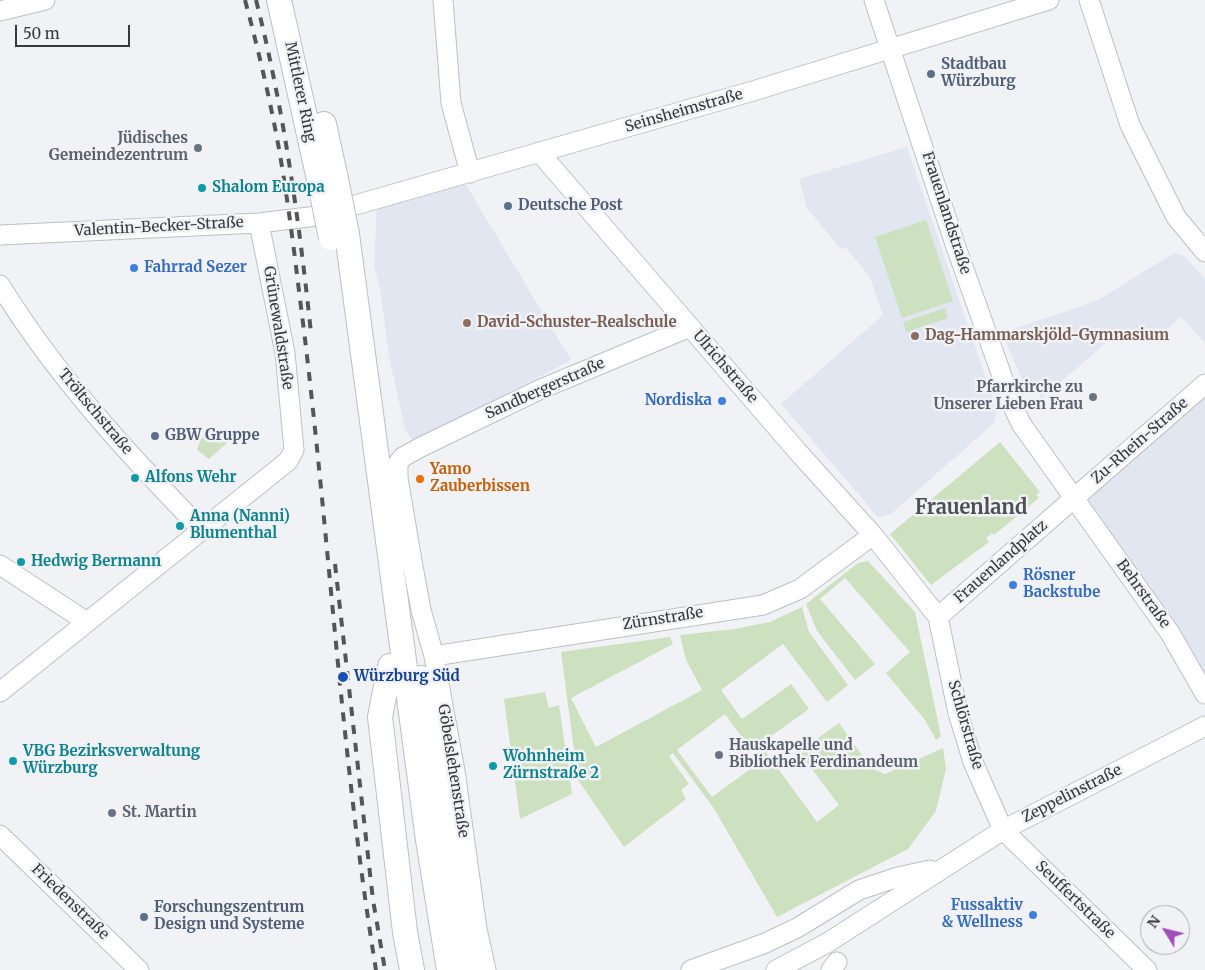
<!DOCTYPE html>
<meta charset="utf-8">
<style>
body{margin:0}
#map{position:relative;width:1205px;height:970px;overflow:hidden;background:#f1f2f6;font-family:Merriweather,serif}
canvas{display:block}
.north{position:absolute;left:1140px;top:905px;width:50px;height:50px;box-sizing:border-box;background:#f1f2f6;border:1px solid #a7a8ab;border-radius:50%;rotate:306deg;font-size:14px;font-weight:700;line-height:20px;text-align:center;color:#38393a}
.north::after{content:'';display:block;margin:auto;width:18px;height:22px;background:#a14ebd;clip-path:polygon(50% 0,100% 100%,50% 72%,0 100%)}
.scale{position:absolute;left:15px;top:25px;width:115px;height:22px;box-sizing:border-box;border:2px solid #38393a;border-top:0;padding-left:6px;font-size:15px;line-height:18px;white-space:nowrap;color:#38393a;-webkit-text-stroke:4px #f1f2f6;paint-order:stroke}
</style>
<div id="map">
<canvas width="1205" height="970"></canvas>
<div class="north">N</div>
<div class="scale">50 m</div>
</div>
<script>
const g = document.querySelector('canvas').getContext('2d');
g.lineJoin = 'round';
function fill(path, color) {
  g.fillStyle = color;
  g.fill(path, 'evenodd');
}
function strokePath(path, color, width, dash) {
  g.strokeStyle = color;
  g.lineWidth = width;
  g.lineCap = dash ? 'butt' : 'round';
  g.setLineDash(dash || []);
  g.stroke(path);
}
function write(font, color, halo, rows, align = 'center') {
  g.font = font + ' Merriweather,serif';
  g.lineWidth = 5;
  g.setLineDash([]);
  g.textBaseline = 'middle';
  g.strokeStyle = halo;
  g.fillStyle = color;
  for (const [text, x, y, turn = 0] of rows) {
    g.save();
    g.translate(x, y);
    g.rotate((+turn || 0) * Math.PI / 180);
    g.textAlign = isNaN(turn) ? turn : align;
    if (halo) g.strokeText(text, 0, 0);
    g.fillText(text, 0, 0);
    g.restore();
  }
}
fill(new Path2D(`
 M907,147L997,411L994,423L891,514L878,517L781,404L883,315L870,277L845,247L841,249L807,208L799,179Z
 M462,178L571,360L434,432L412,440L405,429L389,357L380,288L374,266L377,206Z
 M1174,253L1184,256L1205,279V343L1181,317L1156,339L1121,330L1041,399L1035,388L1027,391L1002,333L1098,300Z
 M1205,385V692L1076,498Z`), '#e2e6f1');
fill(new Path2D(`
 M926,220L953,301L902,318L875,237Z
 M945,308L948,318L906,332L903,322Z
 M226,428L228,442L209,459L197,450C202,431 209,433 226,428Z
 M1000,442L1040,492L1036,495L1039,498L994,535L992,533L986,538L989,542L931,585L890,534Z
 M868,561L915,612L941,736L936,740L925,720L886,673L910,652L845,578L820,599L875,664L855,680L817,631L806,604L858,563Z
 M802,607L809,632L848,685L827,702L783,644L721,690L742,719L791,684L809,709L760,744L817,822L839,805L799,752L839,723L871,768L885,774L943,748L946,769L936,811L908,849L777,917L713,807L673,753L669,756L689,784L681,790L686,799L624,847L578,780L561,652L670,637L673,644L571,698L596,747L702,690L686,660L680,635L734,629L770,622ZM725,714L760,762L712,797L677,750Z
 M545,692L549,708L559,705L572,794L520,819L504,699Z`), '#cde1c0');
const minor = new Path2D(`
 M443,0L451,103L470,173
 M874,0L956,247L1013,407L1022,425L1170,633L1205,694
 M1089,0L1130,125L1176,217L1205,252
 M0,11L45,0
 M539,152L798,452L873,535L938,617L958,713L973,762L1003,830L1147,970
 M0,235L259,223L317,216L753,91L1049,0
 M0,285C56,376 128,454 202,530
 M0,565L87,622
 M938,617L1205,384
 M434,656L763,605L800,589L873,535
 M0,692L288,461L294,450L285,353L259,223
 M0,835L139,970
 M486,970L477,929L455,771L434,656L421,610L412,561L398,478V463L403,457L421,447L541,389L690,327
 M691,970L763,944L797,928L859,890L898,877L930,870
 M776,970L827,943L1003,830L1205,726
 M831,970L837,962`);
const major = new Path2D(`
 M279,0L320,184
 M324,124L336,179
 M347,234L428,840L449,970
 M390,666L380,717L405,932L412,970
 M421,678L428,708L468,970`);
strokePath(minor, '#bebfc3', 21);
strokePath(major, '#bebfc3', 26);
strokePath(minor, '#fff', 19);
strokePath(major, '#fff', 24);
strokePath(new Path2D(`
 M245,0C258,49 270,99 279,149C290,212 297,276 305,339C330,549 342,761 376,970
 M256,0C284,110 299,220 311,333
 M335,564L373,900L385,970`), '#545556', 4, [9, 9]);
const majorBridge = new Path2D(`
 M336,179L347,234
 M320,184L331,238`);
strokePath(majorBridge, '#bebfc3', 26, []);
strokePath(majorBridge, '#fff', 24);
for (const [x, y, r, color] of [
 [931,74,5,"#5c6f8a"],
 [198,148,5,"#6b7280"],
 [202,188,5,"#0f9aa8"],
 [508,206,5,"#5c6f8a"],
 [134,268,5,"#3f7fe0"],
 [467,323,5,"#8d6e63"],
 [915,336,5,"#8d6e63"],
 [1093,397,5,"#6b7280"],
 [722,401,5,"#3f7fe0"],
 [155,436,5,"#5c6f8a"],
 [135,478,5,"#0f9aa8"],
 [420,479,5,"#e8710a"],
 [180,526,5,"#0f9aa8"],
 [21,562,5,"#0f9aa8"],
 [1013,585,5,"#3f7fe0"],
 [343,677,6,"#1a4fb4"],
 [719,755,5,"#6b7280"],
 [13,761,5,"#0f9aa8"],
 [493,766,5,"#0f9aa8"],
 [112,813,5,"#6b7280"],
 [1033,915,5,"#3f7fe0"],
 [144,917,5,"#5c6f8a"]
]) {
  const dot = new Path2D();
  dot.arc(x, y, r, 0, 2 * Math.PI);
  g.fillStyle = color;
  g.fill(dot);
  strokePath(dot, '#f1f2f6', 2);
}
write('bold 15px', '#4e5e75', '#f1f2f6', [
 ["Stadtbau",941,65],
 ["Würzburg",941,82],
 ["Deutsche Post",518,206],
 ["GBW Gruppe",165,436],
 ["Forschungszentrum",154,908],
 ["Design und Systeme",154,925]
], 'left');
write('15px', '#38393a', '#f1f2f6', [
 ["Mittlerer Ring",300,92,78],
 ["Seinsheimstraße",684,111,-16],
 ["Frauenlandstraße",946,213,72],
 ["Valentin-Becker-Straße",159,227,-3],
 ["Grünewaldstraße",278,328,81],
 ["Ulrichstraße",725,367,49],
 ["Sandbergerstraße",545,389,-24],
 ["Tröltschstraße",95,412,50],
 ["Zu-Rhein-Straße",1140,441,-41],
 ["Frauenlandplatz",1001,562,-41],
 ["Behrstraße",1143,594,54],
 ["Zürnstraße",663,619,-9],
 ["Schlörstraße",965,725,74],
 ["Göbelslehenstraße",453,771,81],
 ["Zeppelinstraße",1072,794,-27],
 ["Seuffertstraße",1075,900,44],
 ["Friedenstraße",70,902,44]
]);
write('bold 15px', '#5b616d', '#f1f2f6', [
 ["Jüdisches",188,139],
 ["Gemeindezentrum",188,156],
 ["Pfarrkirche zu",1083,388],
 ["Unserer Lieben Frau",1083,405],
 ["Hauskapelle und",729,746,"left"],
 ["Bibliothek Ferdinandeum",729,763,"left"],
 ["St. Martin",122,813,"left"]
], 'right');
write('bold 15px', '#0d838f', '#f1f2f6', [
 ["Shalom Europa",212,188],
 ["Alfons Wehr",145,478],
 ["Anna (Nanni)",190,517],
 ["Blumenthal",190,534],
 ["Hedwig Bermann",31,562],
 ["VBG Bezirksverwaltung",23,752],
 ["Würzburg",23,769],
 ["Wohnheim",503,757],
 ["Zürnstraße 2",503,774]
], 'left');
write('bold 15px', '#366cbe', '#f1f2f6', [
 ["Fahrrad Sezer",144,268],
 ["Nordiska",712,401,"right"],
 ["Rösner",1023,576],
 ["Backstube",1023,593],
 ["Fussaktiv",1023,906,"right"],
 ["& Wellness",1023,923,"right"]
], 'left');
write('bold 15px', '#785e54', '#f1f2f6', [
 ["David-Schuster-Realschule",477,323],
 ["Dag-Hammarskjöld-Gymnasium",925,336]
], 'left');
write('bold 15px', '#c56008', '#f1f2f6', [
 ["Yamo",430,470],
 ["Zauberbissen",430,487]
], 'left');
write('bold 15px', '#164399', '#f1f2f6', [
 ["Würzburg Süd",354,677]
], 'left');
write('bold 20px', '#4e4f52', '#f1f2f6', [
 ["Frauenland",971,508]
]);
</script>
